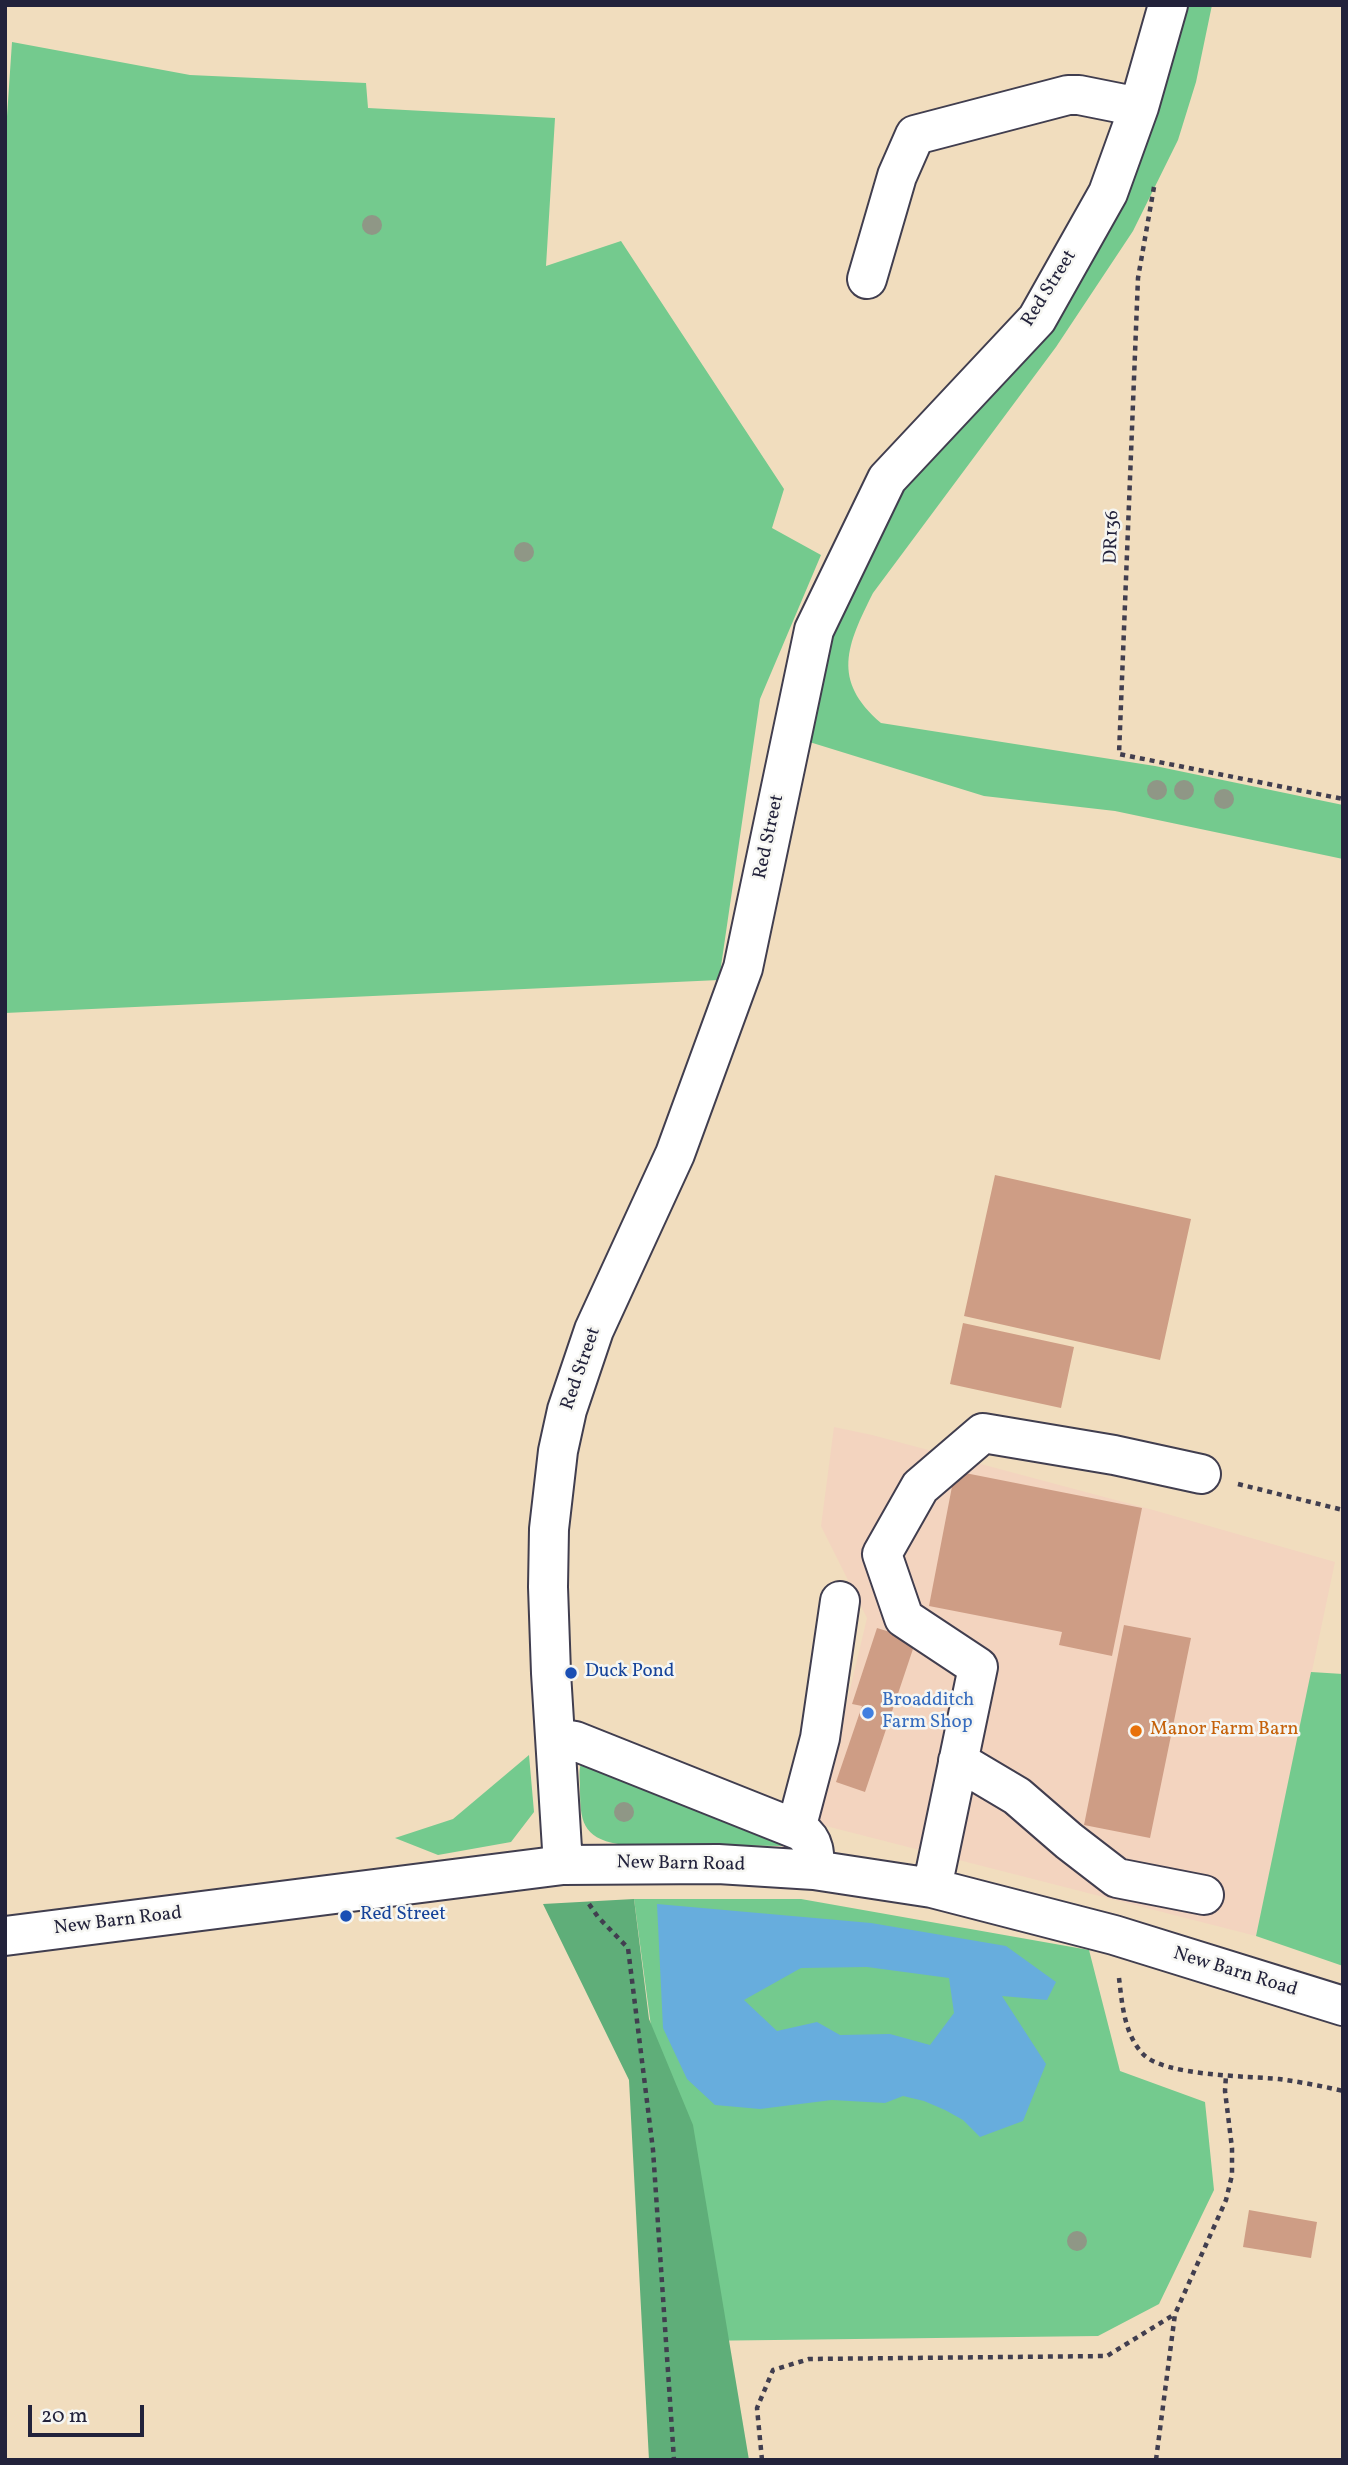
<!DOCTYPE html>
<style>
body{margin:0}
#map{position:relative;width:1348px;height:2465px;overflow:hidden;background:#f1ddbe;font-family:Vollkorn,serif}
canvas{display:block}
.frame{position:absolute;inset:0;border:7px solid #22223b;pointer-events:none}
.scale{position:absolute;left:28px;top:2405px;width:116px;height:32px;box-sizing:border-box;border:4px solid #22223b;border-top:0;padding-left:9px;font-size:21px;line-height:24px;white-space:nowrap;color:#22223b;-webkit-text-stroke:5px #f6f6f2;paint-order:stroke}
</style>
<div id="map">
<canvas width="1348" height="2465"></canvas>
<div class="frame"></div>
<div class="scale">20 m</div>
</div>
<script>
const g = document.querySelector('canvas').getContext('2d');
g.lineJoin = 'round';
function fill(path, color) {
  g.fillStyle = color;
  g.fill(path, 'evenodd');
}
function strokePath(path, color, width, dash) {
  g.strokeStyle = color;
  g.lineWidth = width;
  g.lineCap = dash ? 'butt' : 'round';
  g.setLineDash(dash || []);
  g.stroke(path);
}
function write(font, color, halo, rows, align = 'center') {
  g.font = font + ' Vollkorn,serif';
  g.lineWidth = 5;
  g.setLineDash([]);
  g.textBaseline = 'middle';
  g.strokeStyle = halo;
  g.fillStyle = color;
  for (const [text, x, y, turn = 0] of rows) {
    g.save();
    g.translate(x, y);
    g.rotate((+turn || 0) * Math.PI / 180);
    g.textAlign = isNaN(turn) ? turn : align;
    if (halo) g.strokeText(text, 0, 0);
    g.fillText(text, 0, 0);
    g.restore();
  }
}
fill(new Path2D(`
 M834,1427L872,1435L1153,1510L1335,1562L1256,1936L818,1824L867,1618L821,1526Z`), '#f3d4bf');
fill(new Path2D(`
 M1184,5H1212L1196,82L1178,140L1133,231L1056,347L873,593C847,645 831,680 881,723L1155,766L1343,805V859L1115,811L984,796L803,740L810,655L887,495L1076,266Z
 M12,42L190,75L366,83L368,108L555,118L546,266L621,241L784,489L772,528L821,555L760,699L719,980L5,1013V146Z
 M1311,1672L1343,1674V1966L1256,1936Z
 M529,1755L534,1812L511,1842L438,1855L395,1838L453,1819Z
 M582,1761L787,1840L785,1846L618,1844C582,1838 580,1820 580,1788C580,1779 578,1769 582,1761Z
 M634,1899H801L1089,1950L1120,2071L1205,2102L1214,2190L1159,2304L1098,2336L693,2341Z`), '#74ca8e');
fill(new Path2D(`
 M634,1899L649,2019L693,2125L749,2460H649L629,2080L543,1904Z`), '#5fae79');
fill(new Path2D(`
 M657,1904L871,1923L1006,1946L1056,1982L1047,2000L1002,1996L1046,2064L1023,2121L980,2137L963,2120L945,2110L924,2101L903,2096L885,2103L832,2100L760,2109L715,2105L687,2079L663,2028ZM867,1967L949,1978L954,2013L930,2045L890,2034L840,2035L817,2022L777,2031L744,2000L801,1968Z`), '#67addd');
fill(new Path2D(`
 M995,1175L1191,1219L1160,1360L964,1316Z
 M963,1323L1074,1347L1061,1408L950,1384Z
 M955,1471L1142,1508L1112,1656L1059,1645L1062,1632L929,1606Z
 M1124,1625L1191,1638L1150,1838L1084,1825Z
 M877,1628L916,1640L865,1792L836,1782L862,1706L852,1704Z
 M1249,2210L1317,2222L1311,2258L1243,2247Z`), '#ce9d85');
const minor = new Path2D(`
 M867,279L897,176L915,135L1068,95H1079L1139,107
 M557,1738L575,1741L801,1831C815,1841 815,1854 814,1870
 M958,1761L1017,1796L1069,1841L1117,1878L1204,1895
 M796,1829L820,1738L840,1601
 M563,1865L551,1673L548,1587L549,1529L558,1451L567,1410L594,1330L675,1154L743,968L814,630L887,479L1037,319L1108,193L1139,107L1168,5
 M932,1888L978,1667L904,1618L882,1554L920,1487L983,1433L1114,1455L1201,1474
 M5,1936L563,1865L718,1864L814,1870L932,1888L1114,1935L1343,2006`);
strokePath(minor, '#413e4f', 42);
strokePath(new Path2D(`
 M1154,187L1138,278L1119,754L1343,799
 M1238,1484L1343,1510
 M589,1904L598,1917L628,1948L653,2150L674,2460
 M1119,1978C1122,2003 1124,2034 1143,2054C1163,2076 1248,2076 1279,2079C1300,2082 1322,2086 1343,2091
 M762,2460L757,2408L773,2370L809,2359L1107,2356L1175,2314
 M1156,2460L1175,2314L1226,2200L1232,2175V2148L1225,2091L1226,2075`), '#413e4f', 4.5, [5, 5]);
strokePath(minor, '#fff', 38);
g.fillStyle = '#8f9786';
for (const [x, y] of [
 [372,225],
 [524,552],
 [1157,790],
 [1184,790],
 [1224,799],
 [624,1812],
 [1077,2241]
]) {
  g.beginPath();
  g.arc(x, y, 10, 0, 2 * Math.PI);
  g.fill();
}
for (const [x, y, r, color] of [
 [571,1673,7,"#1a4fb4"],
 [868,1713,7,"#3f7fe0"],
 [1136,1731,7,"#e8710a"],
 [346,1916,7,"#1a4fb4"]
]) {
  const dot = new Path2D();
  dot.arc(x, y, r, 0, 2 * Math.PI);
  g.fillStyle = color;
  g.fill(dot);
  strokePath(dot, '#f6f6f2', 2.5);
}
write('19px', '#22223b', '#f6f6f2', [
 ["Red Street",1050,289,-58],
 ["DR136",1113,537,-88],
 ["Red Street",770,837,-78],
 ["Red Street",582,1369,-71],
 ["New Barn Road",681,1865,1],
 ["New Barn Road",118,1922,-7],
 ["New Barn Road",1235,1973,17]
]);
write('19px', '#164399', '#f6f6f2', [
 ["Duck Pond",585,1673],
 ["Red Street",360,1916]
], 'left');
write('19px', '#366cbe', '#f6f6f2', [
 ["Broadditch",882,1702],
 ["Farm Shop",882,1724]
], 'left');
write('19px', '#c56008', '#f6f6f2', [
 ["Manor Farm Barn",1150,1731]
], 'left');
</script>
